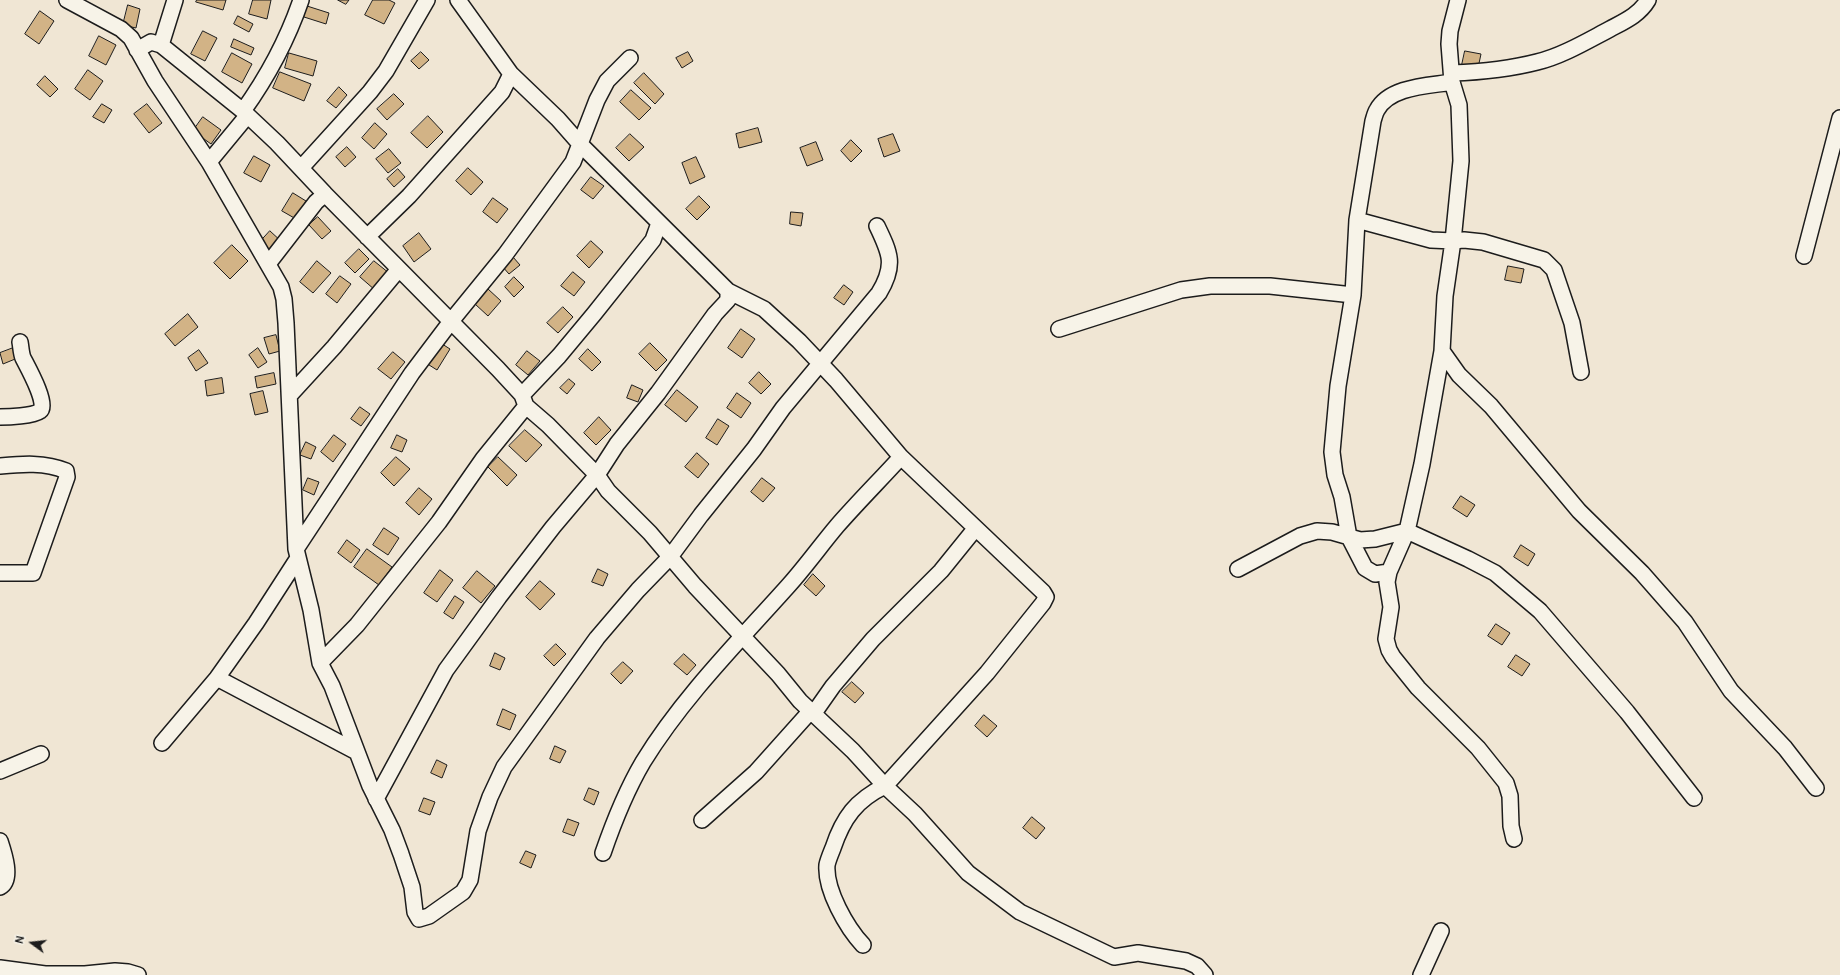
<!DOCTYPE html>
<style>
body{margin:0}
#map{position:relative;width:1840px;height:975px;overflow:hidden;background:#f0e6d4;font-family:Pangolin,sans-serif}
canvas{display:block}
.north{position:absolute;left:12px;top:923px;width:40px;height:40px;-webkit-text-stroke:3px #f7f3e8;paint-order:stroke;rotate:285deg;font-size:11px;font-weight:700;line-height:16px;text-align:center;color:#1c1c1c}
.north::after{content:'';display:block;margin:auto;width:14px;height:18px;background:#1c1c1c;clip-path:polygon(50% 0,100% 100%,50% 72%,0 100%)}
</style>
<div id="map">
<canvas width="1840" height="975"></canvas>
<div class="north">N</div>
</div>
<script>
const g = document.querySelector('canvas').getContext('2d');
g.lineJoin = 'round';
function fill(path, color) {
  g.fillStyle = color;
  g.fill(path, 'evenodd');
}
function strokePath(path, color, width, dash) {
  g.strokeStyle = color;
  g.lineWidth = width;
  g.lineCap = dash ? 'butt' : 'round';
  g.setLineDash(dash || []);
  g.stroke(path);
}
const building = new Path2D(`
 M197,0H226L223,10L196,2Z
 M253,0H271L267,19L249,14Z
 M338,0H349L346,4Z
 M373,0H389L395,3L384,24L365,15Z
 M128,5L140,9L136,28L123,25Z
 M307,6L329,13L326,24L304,17Z
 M40,11L54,21L39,44L25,34Z
 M238,16L253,24L249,32L234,24Z
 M203,31L217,38L205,61L191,54Z
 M99,36L116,45L106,65L89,56Z
 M234,39L254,48L251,55L231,47Z
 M1465,51L1481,54L1478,68L1462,65Z
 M421,52L429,60L419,69L411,61Z
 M688,52L693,61L682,68L676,58Z
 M232,53L252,64L242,83L222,72Z
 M289,53L317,61L313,76L285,68Z
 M88,70L103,81L90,100L75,89Z
 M280,72L311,84L304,101L273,88Z
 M644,73L664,94L655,104L634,83Z
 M45,76L58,89L50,97L37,85Z
 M339,87L347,95L336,108L327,101Z
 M631,90L651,108L639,120L620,102Z
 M394,94L404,104L387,120L377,109Z
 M102,104L112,110L104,123L93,117Z
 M147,104L162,123L149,133L134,114Z
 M428,116L443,132L427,148L411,133Z
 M203,117L221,130L211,144L193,131Z
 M375,123L387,134L374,149L362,138Z
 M758,128L762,142L739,148L736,134Z
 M630,134L644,147L629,161L616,148Z
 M893,134L900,151L884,157L878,139Z
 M851,140L862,151L851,162L841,151Z
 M816,142L823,160L807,166L800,148Z
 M347,147L356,157L345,167L336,157Z
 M389,149L401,163L388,173L376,159Z
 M254,156L270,165L261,182L244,173Z
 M696,157L705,177L690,184L682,163Z
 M468,168L483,182L471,195L456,181Z
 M398,169L405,177L394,187L387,179Z
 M591,177L604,186L593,199L581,190Z
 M293,193L306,201L296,219L282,211Z
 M699,196L710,207L697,220L686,209Z
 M493,198L508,209L497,223L483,212Z
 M791,212L803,213L801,226L790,224Z
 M318,217L331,231L322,239L309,225Z
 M270,231L282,242L272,253L260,242Z
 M419,233L431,249L414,262L403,246Z
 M591,241L603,252L589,268L577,256Z
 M232,245L248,261L230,279L214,263Z
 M359,249L369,259L355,273L345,263Z
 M513,257L520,265L509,274L502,266Z
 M317,261L331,273L313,293L300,282Z
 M374,261L389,273L375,290L360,277Z
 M1508,266L1524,269L1521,283L1505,280Z
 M573,272L585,282L574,296L561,286Z
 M340,276L351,284L337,303L326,294Z
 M514,277L524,287L514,297L505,287Z
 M844,285L853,292L844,305L834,298Z
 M488,289L501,301L488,316L475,304Z
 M563,307L573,317L558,333L547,323Z
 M188,314L198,327L175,346L165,334Z
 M741,329L755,339L742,358L728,348Z
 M276,335L280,351L269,354L264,338Z
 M439,342L450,349L437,370L426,363Z
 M650,343L667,360L656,371L639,354Z
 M16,347L20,357L3,364L0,353Z
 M258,348L267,362L258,368L249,355Z
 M588,349L601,362L592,371L579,359Z
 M199,350L208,363L196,371L188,358Z
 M527,351L540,361L528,375L516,365Z
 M393,352L405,362L391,379L378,369Z
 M759,372L771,384L761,394L749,383Z
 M274,373L276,384L257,388L255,377Z
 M222,378L224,393L207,396L205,381Z
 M569,379L575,384L567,394L560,388Z
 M632,385L643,390L638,402L627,398Z
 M677,390L698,407L686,422L665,405Z
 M263,391L268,412L255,415L250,394Z
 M737,393L751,403L741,418L727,408Z
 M360,407L370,414L361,426L351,419Z
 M599,417L611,430L596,445L584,433Z
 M718,419L729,426L717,445L706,438Z
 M525,430L542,445L526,462L509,446Z
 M334,435L346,444L333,462L321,452Z
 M397,435L407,440L402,452L391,448Z
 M306,442L316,447L311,459L300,455Z
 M697,453L709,464L698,478L685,467Z
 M396,457L410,469L394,486L381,473Z
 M498,457L517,475L507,486L488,467Z
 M308,478L319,482L314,495L303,490Z
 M762,478L775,488L763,502L751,492Z
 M419,488L432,499L419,515L406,503Z
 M1461,496L1475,505L1467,517L1453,508Z
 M384,528L399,538L388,555L373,545Z
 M347,540L360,550L351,563L338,553Z
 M1521,545L1535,554L1528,566L1514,557Z
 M367,549L392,567L379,585L354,567Z
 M598,569L608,574L603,586L592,582Z
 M440,570L453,580L437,602L424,593Z
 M477,571L495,586L481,603L463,588Z
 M813,574L825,586L816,596L804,585Z
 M540,581L555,594L540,610L526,597Z
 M455,596L464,602L453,619L444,613Z
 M1496,624L1510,633L1502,645L1488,636Z
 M556,644L566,654L554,666L544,656Z
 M495,653L505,658L500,670L490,666Z
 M684,654L696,665L687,675L674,664Z
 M1516,655L1530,664L1522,676L1508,667Z
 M623,662L633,671L621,684L611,674Z
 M852,682L864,693L855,703L842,692Z
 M503,709L516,715L510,730L497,725Z
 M984,715L997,726L987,737L975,726Z
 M555,746L566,751L560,763L550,759Z
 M437,760L447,765L442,778L431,773Z
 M589,788L599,792L594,805L584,800Z
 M424,798L435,802L430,815L419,811Z
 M1032,817L1045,828L1036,839L1023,828Z
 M568,819L579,823L574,836L563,832Z
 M526,851L536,855L531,868L520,863Z`);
fill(building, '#d2b386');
strokePath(building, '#1c1c1c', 1);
const minor = new Path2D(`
 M67,0L121,29L131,38L155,81L209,162L281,287L284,299L286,323L296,549L311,610L320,663L332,686L370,786L392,830L401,854L412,887L415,912L419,919L429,916L463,892L470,880L478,831L490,797L504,767L597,638L638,590L670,557L701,515L754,449L783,408L879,293C896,265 890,253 877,226
 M458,0L511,74L558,119L580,144L728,291L764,309L799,341L836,380L901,457L1043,592L1046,597L1043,603L987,673L885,786C856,800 843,818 833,848C831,853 828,860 827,865C825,890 847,928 863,945
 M1458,0L1450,31L1449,44L1452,82L1459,105L1461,161L1453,241L1445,296L1442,351L1422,464L1407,531L1389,572L1387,582L1391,607L1386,639L1389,650L1393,657L1418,688L1478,748L1506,783L1510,796L1511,826L1514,839
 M161,45L175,0
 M137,50L151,42L161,45L243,111L277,143L325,194L498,369L522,395L526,406L548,425L597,475L608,491L650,533L695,586L778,674L800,701L853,751L885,786L915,814L968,873L1020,912L1114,957L1138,953L1186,961L1197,966L1205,975
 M1452,73C1480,72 1510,69 1537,62C1562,56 1587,41 1610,29C1625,21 1639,15 1648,0
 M243,111C268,76 287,41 301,0
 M209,162L247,116
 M301,168L370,92L386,71L427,0
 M1357,220L1431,240L1453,241L1464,240L1483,242L1544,260L1554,270L1572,323L1581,372
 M367,237L409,196L502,92L511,74
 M1804,256L1840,118
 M268,264L316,202L325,194
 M1059,329L1181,290L1210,286H1270L1353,295
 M1442,351L1459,375L1491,406L1579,511L1642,573L1685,622L1731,691L1785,748L1816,788
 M290,395L334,347L399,269
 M522,395L559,356L594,314L653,240L659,223
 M0,417C9,417 33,416 40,411C49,405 27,366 23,358C21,353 21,347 20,342
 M0,466C22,464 45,462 66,471L67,477L33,573H0
 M296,549L412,373L452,320L505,255L573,162L597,100L607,81L630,58
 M1238,569L1300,536L1317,531L1332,532L1360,540L1375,539L1407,531L1468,559L1495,573L1540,611L1627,712L1694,798
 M1389,572L1375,574L1365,568L1349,537L1342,497L1335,475L1332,452L1338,386L1353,295L1357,220L1373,121C1374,118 1375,113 1377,110C1390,86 1429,86 1452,82
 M320,663L357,625L439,522L483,459L526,406
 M217,678L355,751
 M162,743L217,678L256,623L298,558
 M0,771L41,754
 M376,799L446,670L499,597L553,527L597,475L617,444L658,393L715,314L728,300V291
 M702,820L756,772L807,715L814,713L833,686L873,639L941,571L975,529
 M0,841C4,853 13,880 0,887
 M603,853C614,821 626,791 643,762C683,697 739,641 789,585C806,566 821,545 837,526C858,502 880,480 901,457
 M0,968L45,974H85L115,971L128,972L138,975
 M1421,975L1441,931`);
strokePath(minor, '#1c1c1c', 18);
strokePath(minor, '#f7f3e8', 15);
</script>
